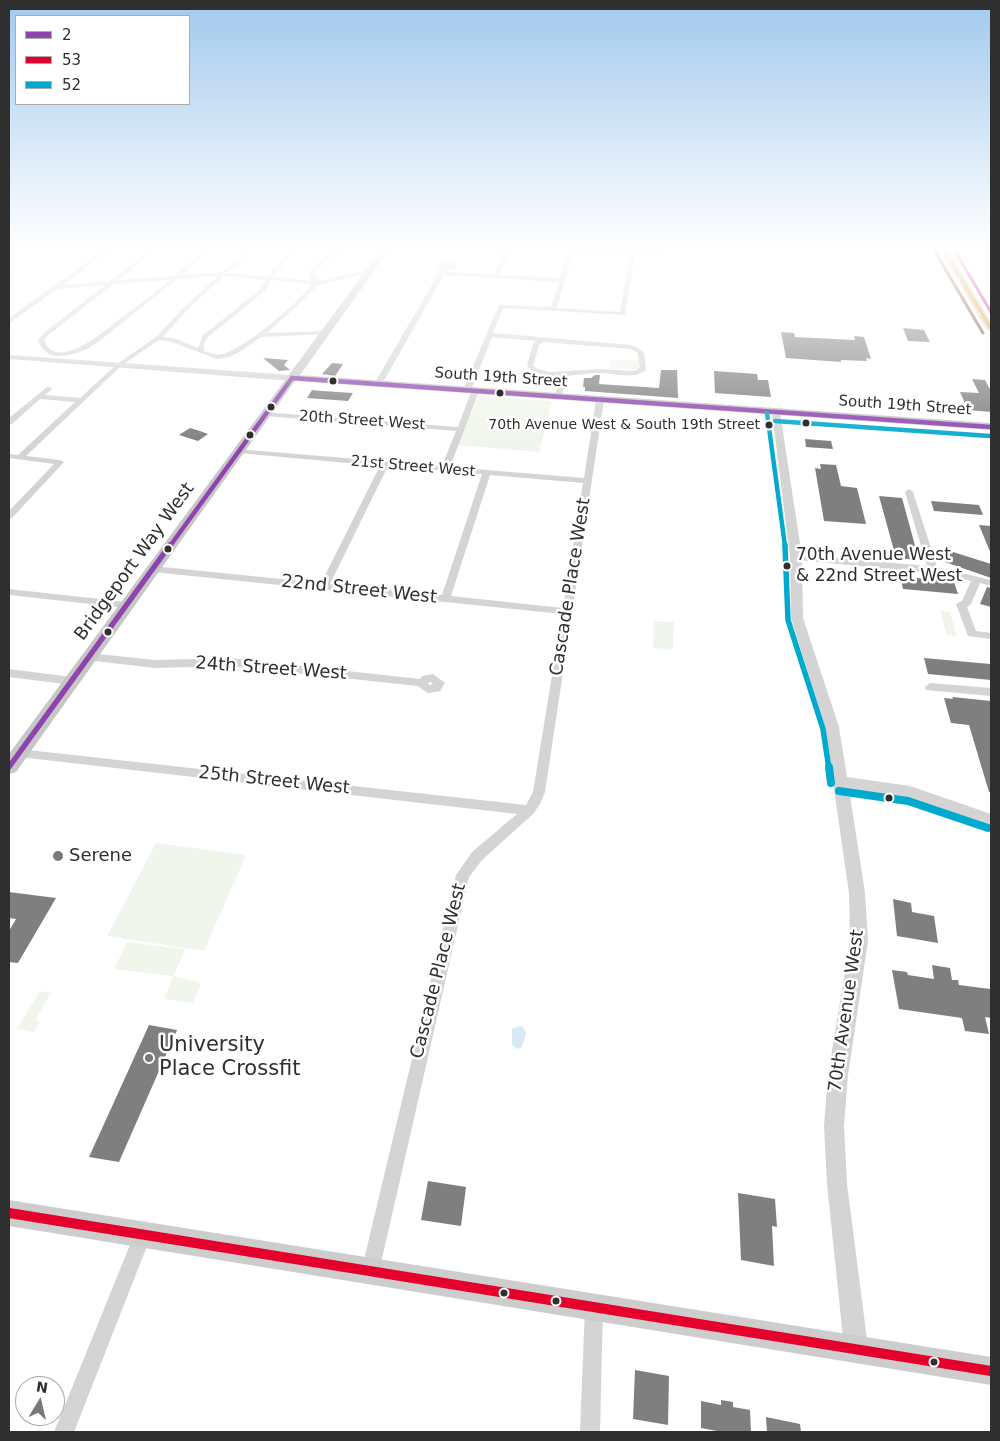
<!DOCTYPE html>
<style>
body{margin:0}
#map{position:relative;width:1000px;height:1441px;overflow:hidden;background:#fff;font-family:"DejaVu Sans",sans-serif}
canvas{display:block}
.frame{position:absolute;inset:0;border:10px solid #2f2f2f;pointer-events:none}
.legend{position:absolute;left:15px;top:15px;width:175px;height:90px;box-sizing:border-box;background:#fff;border:1px solid #acacac;margin:0;padding:6px 9px;list-style:none;font-size:15px;color:#2f2f2f}
.legend li{display:flex;align-items:center;gap:10px;height:25px}
.legend b{width:25px;border:1px solid #acacac}
.north{position:absolute;left:15px;top:1376px;width:50px;height:50px;box-sizing:border-box;background:#fff;border:1px solid #acacac;border-radius:50%;rotate:9deg;font-size:14px;font-weight:700;line-height:20px;text-align:center;color:#2f2f2f}
.north::after{content:'';display:block;margin:auto;width:18px;height:22px;background:#787878;clip-path:polygon(50% 0,100% 100%,50% 72%,0 100%)}
</style>
<div id="map">
<canvas width="1000" height="1441"></canvas>
<div class="frame"></div>
<ul class="legend">
<li><b style="height:6px;background:#8e44ad"></b>2</li>
<li><b style="height:6px;background:#e4002b"></b>53</li>
<li><b style="height:6px;background:#00a9ce"></b>52</li>
</ul>
<div class="north">N</div>
</div>
<script>
const g = document.querySelector('canvas').getContext('2d');
g.lineJoin = 'round';
function fill(path, color) {
  g.fillStyle = color;
  g.fill(path, 'evenodd');
}
function strokePath(path, color, width, dash) {
  g.strokeStyle = color;
  g.lineWidth = width;
  g.lineCap = dash ? 'butt' : 'round';
  g.setLineDash(dash || []);
  g.stroke(path);
}
function write(font, color, halo, rows, align = 'center') {
  g.font = font + ' "DejaVu Sans",sans-serif';
  g.lineWidth = 5;
  g.setLineDash([]);
  g.textBaseline = 'middle';
  g.strokeStyle = halo;
  g.fillStyle = color;
  for (const [text, x, y, turn = 0] of rows) {
    g.save();
    g.translate(x, y);
    g.rotate((+turn || 0) * Math.PI / 180);
    g.textAlign = isNaN(turn) ? turn : align;
    if (halo) g.strokeText(text, 0, 0);
    g.fillText(text, 0, 0);
    g.restore();
  }
}
fill(new Path2D(`
 M610,360H640V369H609Z
 M478,396L552,401L539,452L457,445Z
 M940,611L950,612L957,636L947,635Z
 M654,621L674,622L673,650L653,648Z
 M156,843L246,855L204,951L107,936Z
 M127,942L185,949L174,976L201,983L193,1003L164,999L173,976L114,969Z
 M40,991L51,993L35,1020L40,1022L34,1032L17,1029Z`), '#f1f6ec');
fill(new Path2D(`
 M519,1026L523,1027L526,1033L522,1047L517,1049L512,1045V1029Z`), '#d8e9f4');
fill(new Path2D(`
 M903,328L924,330L930,342L908,341Z
 M781,332L794,333L795,337L855,340L854,336L864,337L871,359L866,358L867,361L841,360V362L786,358Z
 M263,358L288,360L284,365L290,370L279,371Z
 M332,363L343,364L335,376L322,374Z
 M661,370H677L678,398L585,391V387H583L584,378H591L595,375H600L599,384L659,388Z
 M714,371L757,374L758,380H768L771,397L715,393Z
 M972,379L985,380L991,391V412L968,410L960,392L979,393Z
 M312,390L322,391L353,393L348,401L307,398Z
 M190,428L200,431L208,434L198,441L179,435Z
 M805,439L831,441L833,449L806,447Z
 M820,464L836,465L841,486L857,488L866,524L824,521L815,468L821,469Z
 M879,496L902,498L919,560L896,558Z
 M931,501L979,505L983,515L934,511Z
 M979,525L991,526V554Z
 M950,551L991,564V578L945,562Z
 M900,576L954,582L958,594L903,589Z
 M987,587L991,588V607L980,604Z
 M924,658L990,664L991,680L928,674Z
 M952,697L991,701V792H989L969,725L951,723L944,698L953,699Z
 M9,892L56,898L18,963L9,962V931L16,919L9,918Z
 M893,899L911,903L912,912L934,916L938,943L897,936Z
 M932,965L950,968L952,980H958L959,985L990,989L991,1018L985,1017L989,1034L965,1031L962,1018L899,1009L892,970L907,972L908,975L934,979Z
 M149,1025L177,1030L119,1162L89,1157Z
 M428,1181L466,1187L461,1226L421,1220Z
 M738,1193L775,1199L777,1227L772,1226L774,1266L741,1260Z
 M635,1370L669,1376L668,1425L633,1419Z
 M721,1400L733,1402V1407L750,1410L751,1432H722L701,1428V1401L721,1405Z
 M766,1417L800,1424L801,1432H767Z`), '#7f7f7f');
fill(new Path2D(`
 M109,246H115L63,285L110,281L155,246H161L118,280L174,276L208,246H214L182,275L222,272L250,246H256L228,273L268,277L272,270L295,246H300L273,277L312,281L308,275C310,266 337,246 346,246L315,271L314,275L318,281L370,270L373,272L318,285L296,307L267,333L325,331L327,332V334L261,337L241,351L229,357L217,359L172,342L159,340L121,366L26,456L60,460L64,462L12,518L9,519V511L54,464L9,458V454L18,455L75,402L40,399L12,424H9V418L47,387L53,388L45,395L80,398L117,364L156,337L186,305L218,276L177,279L97,343C80,354 47,367 38,340L44,333L105,285L58,289L9,323V318ZM224,276L266,280L261,289L203,335L198,348L177,339L163,337L190,307ZM170,280C154,293 138,306 121,318C107,329 56,374 44,340L48,335L114,284ZM271,280L312,284C300,302 244,349 223,354C216,356 211,353 204,351V344L208,337L265,291Z
 M498,246H503L508,256L499,275L560,278L568,251L571,249L667,254L665,257L635,255L625,315L503,308L493,333L632,345L644,352L646,370C634,380 614,373 599,373C589,373 578,375 567,376L568,378L560,399H557L553,397L560,383L561,376C548,376 536,376 527,366L533,344L536,341L492,337L471,390L464,392L463,390L499,305L551,307L559,282L444,275L382,384L376,385L374,384L441,269L436,268V266L446,261L454,263L457,267L445,272L494,274L502,256ZM573,253L630,255L620,312L557,308ZM447,265H450L451,266L443,267ZM544,342L630,349L638,353L640,368L634,371L599,369L550,372L537,369L533,366L539,345Z
 M472,389L479,391L450,467L584,478L596,400L600,398L604,400L545,792L540,804L533,814L482,860L469,877L379,1272L376,1278L370,1281L364,1278L361,1272L456,875L472,852L517,814L19,757L15,756L13,753L15,750L19,749L526,805L533,792L562,614L153,572L148,569L153,566L321,583L380,466L239,453H236V449L442,466L456,431L265,416H262V412L458,427ZM388,466L482,474L442,595L330,584ZM490,475L583,483L563,608L451,596Z
 M909,489L913,492L937,567L991,580V586L980,583L971,604L967,607L976,631L991,633V639L968,636L956,604L962,601L971,581L945,574L796,560L791,557L796,554L927,566L905,492Z
 M9,589L127,602L132,605L127,608L9,595Z
 M90,653L155,660L229,658L420,679L422,676L433,674L445,683L440,691L428,693L418,686L229,666L155,668L86,660L85,657L86,654ZM429,682H431L433,684L430,685L428,684Z
 M9,669L72,677L77,681L72,685L9,677Z
 M930,683L991,688V696L926,690L925,687Z
 M142,1227L148,1230L151,1236L74,1432H54L136,1230Z
 M594,1297L601,1299L603,1306L600,1432H580L585,1306L587,1299Z`), '#d4d4d4');
fill(new Path2D(`
 M9,355L292,375L296,378L292,381L9,359Z
 M776,409L780,412L802,557L803,618L839,727L847,777L910,786L991,814V826L909,798L849,789L865,893L868,941L848,1075L844,1126L847,1184L868,1347L864,1355L856,1359L848,1355L844,1347L827,1184L824,1126L828,1075L850,941L849,893L825,727L791,618L790,557L772,412Z`), '#d4d4d4');
fill(new Path2D(`
 M938,246H946L991,322V332L986,329Z
 M9,1200L991,1357V1385L9,1226Z`), '#cdcdcd');
fill(new Path2D(`
 M384,246H392L300,375L991,423V430L295,381L16,772L9,774V754Z`), '#c7c7c7');
strokePath(new Path2D(`
 M292,378L991,427
 M170,546L292,378`), '#8e44ad', 4.5);
strokePath(new Path2D(`
 M9,767L170,545`), '#8e44ad', 5.5);
strokePath(new Path2D(`
 M9,1213L991,1371`), '#e4002b', 10);
strokePath(new Path2D(`
 M767,413L785,546
 M775,421L990,436`), '#00a9ce', 4.5);
strokePath(new Path2D(`
 M785,545L788,620L823,729L829,769`), '#00a9ce', 5.5);
strokePath(new Path2D(`
 M829,767L831,783
 M839,791L908,801L988,828`), '#00a9ce', 8);
strokePath(new Path2D(`
 M942,246L991,329`), '#e39a05', 3);
strokePath(new Path2D(`
 M934,250L983,333`), '#7a4b2a', 3);
strokePath(new Path2D(`
 M952,246L991,312`), '#e5007d', 3);
const sky = g.createLinearGradient(0, 0, 0, 448);
sky.addColorStop(0, '#a1c9ed');
sky.addColorStop(0.55, '#fff');
sky.addColorStop(1, '#ffffff00');
g.fillStyle = sky;
g.fillRect(0, 0, 1000, 448);
for (const [x, y, r, color] of [
 [333,381,4.5,"#2f2f2f"],
 [500,393,4.5,"#2f2f2f"],
 [271,407,4.5,"#2f2f2f"],
 [806,423,4.5,"#2f2f2f"],
 [769,425,4.5,"#2f2f2f"],
 [250,435,4.5,"#2f2f2f"],
 [168,549,4.5,"#2f2f2f"],
 [787,566,4.5,"#2f2f2f"],
 [108,632,4.5,"#2f2f2f"],
 [889,798,4.5,"#2f2f2f"],
 [58,856,6,"#787878"],
 [149,1058,5,"#787878"],
 [504,1293,4.5,"#2f2f2f"],
 [556,1301,4.5,"#2f2f2f"],
 [934,1362,4.5,"#2f2f2f"]
]) {
  const dot = new Path2D();
  dot.arc(x, y, r, 0, 2 * Math.PI);
  g.fillStyle = color;
  g.fill(dot);
  strokePath(dot, '#fff', 2);
}
write('14px', '#2f2f2f', '#fff', [
 ["70th Avenue West & South 19th Street",760,425]
], 'right');
write('15px', '#2f2f2f', '#fff', [
 ["South 19th Street",501,378,4],
 ["South 19th Street",905,406,4],
 ["20th Street West",362,421,4],
 ["21st Street West",413,467,5]
]);
write('17px', '#2f2f2f', '#fff', [
 ["70th Avenue West",796,556],
 ["& 22nd Street West",796,577]
], 'left');
write('18px', '#2f2f2f', '#fff', [
 ["Bridgeport Way West",135,562,-54],
 ["Cascade Place West",571,587,-81],
 ["22nd Street West",359,590,6],
 ["24th Street West",271,669,4],
 ["25th Street West",274,781,6],
 ["Cascade Place West",439,971,-76],
 ["70th Avenue West",847,1011,-82]
]);
write('18px', '#2f2f2f', '#fff', [
 ["Serene",69,856]
], 'left');
write('21px', '#2f2f2f', '#fff', [
 ["University",159,1046],
 ["Place Crossfit",159,1070]
], 'left');
</script>
